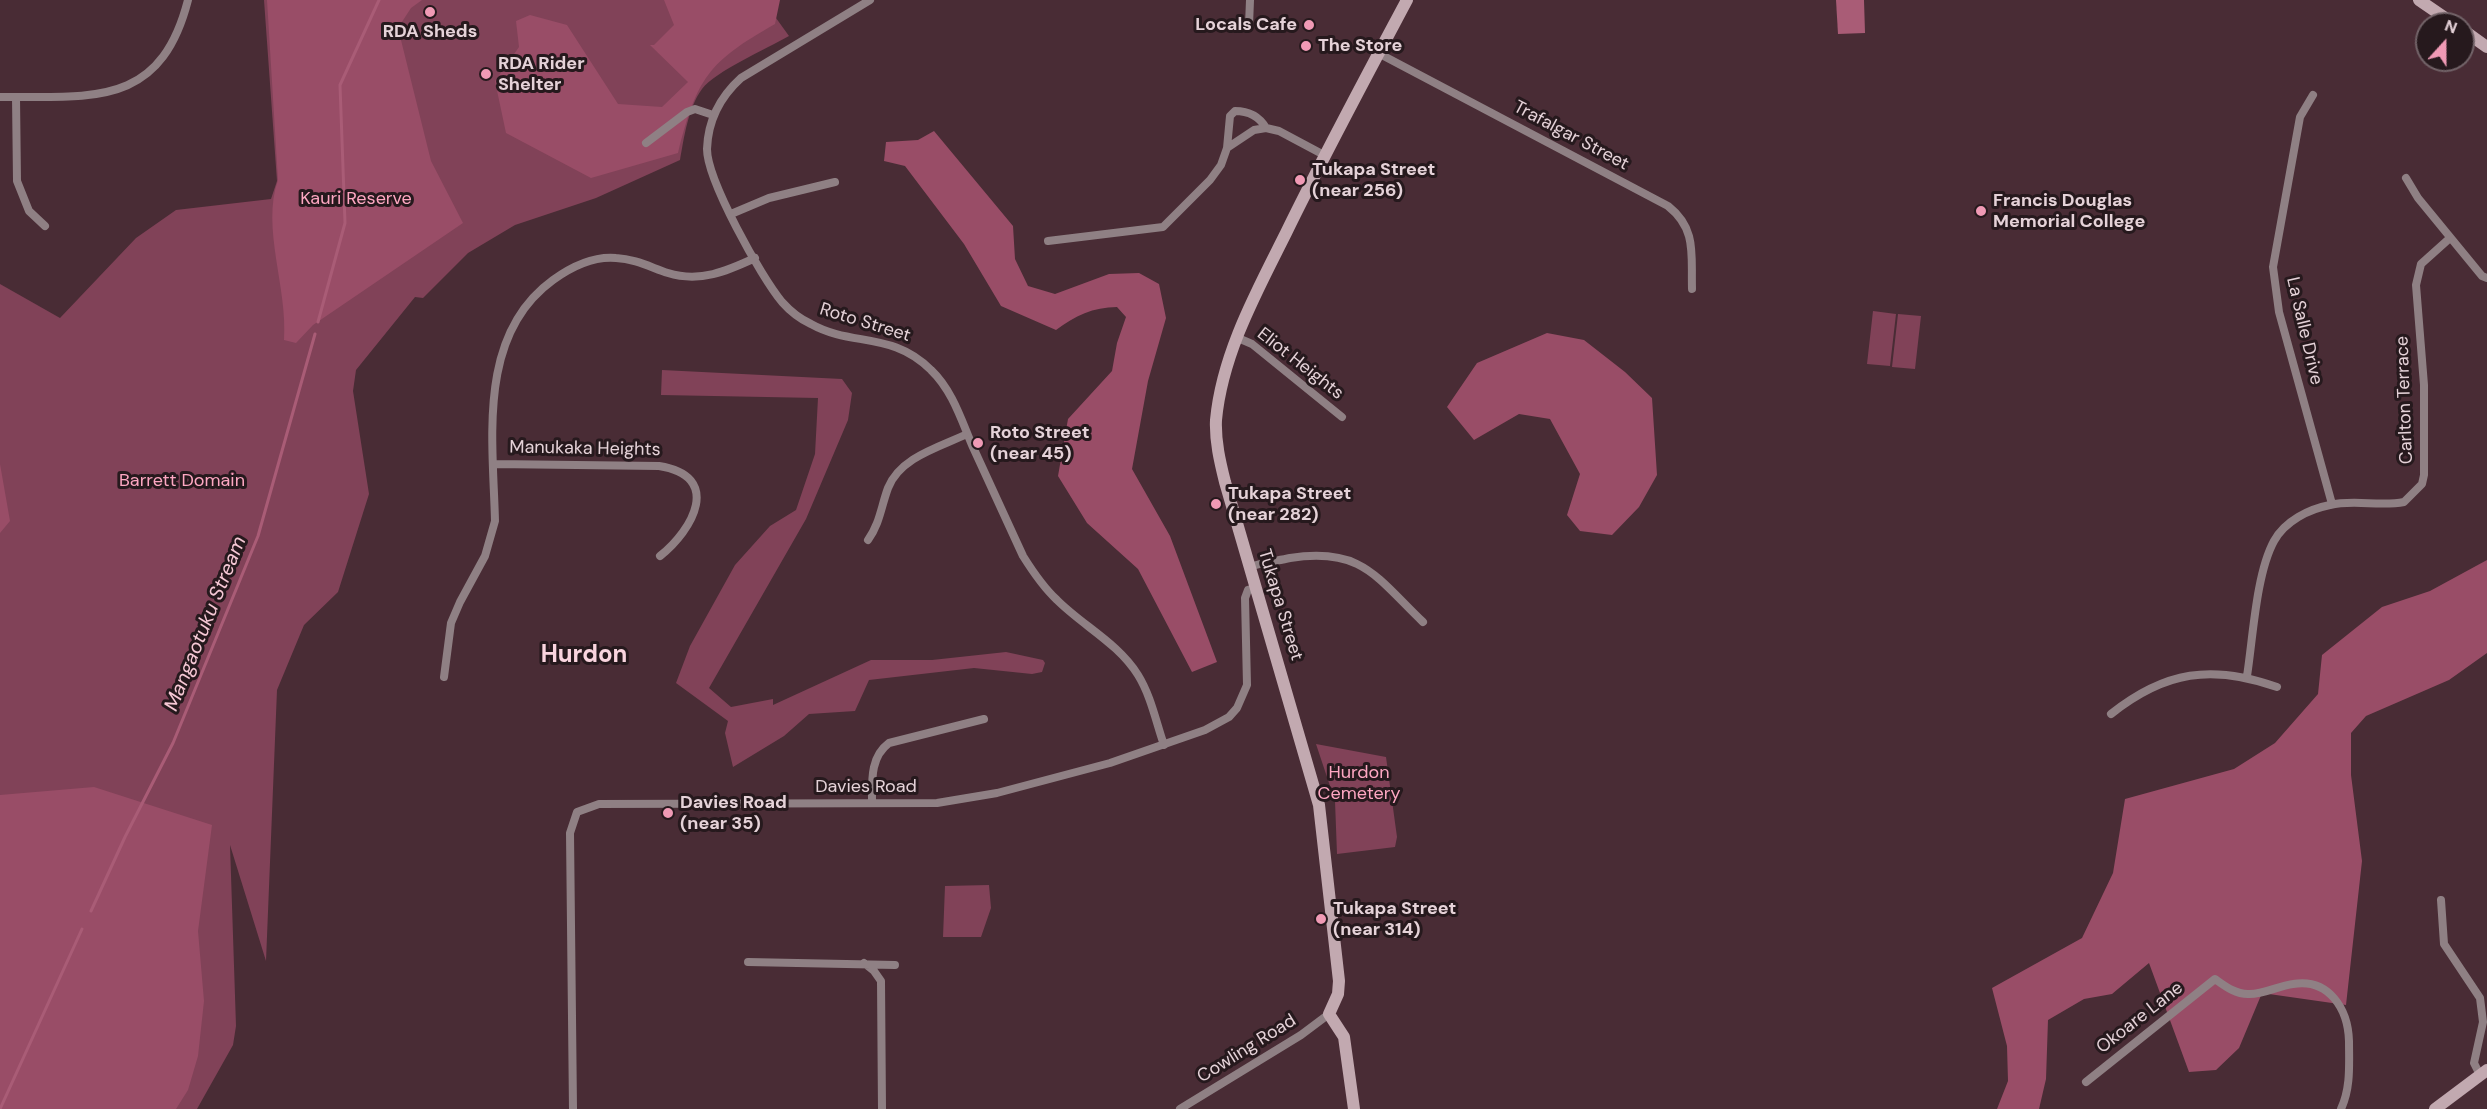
<!DOCTYPE html>
<style>
body{margin:0}
#map{position:relative;width:2487px;height:1109px;overflow:hidden;background:#492c35;font-family:"DM Sans",sans-serif}
canvas{display:block}
.north{position:absolute;left:2415px;top:12px;width:60px;height:60px;box-sizing:border-box;background:#26191d;border:2px solid #726368;border-radius:50%;rotate:21deg;font-size:16px;font-weight:700;line-height:24px;text-align:center;color:#e5d2d8}
.north::after{content:'';display:block;margin:auto;width:21px;height:27px;background:#f09ab5;clip-path:polygon(50% 0,100% 100%,50% 72%,0 100%)}
</style>
<div id="map">
<canvas width="2487" height="1109"></canvas>
<div class="north">N</div>
</div>
<script>
const g = document.querySelector('canvas').getContext('2d');
g.lineJoin = 'round';
function fill(path, color) {
  g.fillStyle = color;
  g.fill(path, 'evenodd');
}
function strokePath(path, color, width, dash) {
  g.strokeStyle = color;
  g.lineWidth = width;
  g.lineCap = dash ? 'butt' : 'round';
  g.setLineDash(dash || []);
  g.stroke(path);
}
function write(font, color, halo, rows, align = 'center') {
  g.font = font + ' "DM Sans",sans-serif';
  g.lineWidth = 6;
  g.setLineDash([]);
  g.textBaseline = 'middle';
  g.strokeStyle = halo;
  g.fillStyle = color;
  for (const [text, x, y, turn = 0] of rows) {
    g.save();
    g.translate(x, y);
    g.rotate((+turn || 0) * Math.PI / 180);
    g.textAlign = isNaN(turn) ? turn : align;
    if (halo) g.strokeText(text, 0, 0);
    g.fillText(text, 0, 0);
    g.restore();
  }
}
fill(new Path2D(`
 M264,0H763L789,36C766,49 716,71 702,89C688,108 684,138 680,160L596,198L515,225L468,253L423,298L415,297L356,370L353,391L369,494L338,592L304,625L277,690L266,961L230,845L236,1026L233,1045L197,1109H0V284L60,318L136,238L176,210L271,199L277,181Z
 M1873,311L1896,314L1890,366L1867,364Z
 M1898,314L1921,316L1915,369L1892,367Z
 M662,370L842,379L852,393L848,420L806,519L709,688L731,707L773,699V705L871,660H932L1006,652L1043,660L1045,663L1042,672L1032,674L974,668L869,680L855,711L809,714L784,736L733,767L725,733L728,721L676,683L690,646L735,565L770,526L796,510L815,454L818,398L661,395Z
 M1316,744L1386,757L1397,837L1395,847L1337,854L1335,801Z
 M989,885L991,908L981,937H943L945,886Z`), '#814258');
fill(new Path2D(`
 M267,0H422L411,8L398,28L431,161L463,223L313,325L296,343L284,340C288,288 261,228 278,180Z
 M664,0H780L775,24C708,62 697,78 678,153L591,178L506,133L495,81L519,47L516,21L530,15L567,25L618,104L662,107L688,82L650,45H654L674,25Z
 M934,131L1013,226L1015,259L1028,286L1055,294L1109,274L1139,273L1159,284L1166,318L1148,381L1132,469L1170,536L1217,662L1192,672L1138,569L1087,523L1058,476L1068,419L1112,371L1117,343L1126,317L1117,307C1093,307 1075,316 1056,330L1001,306L964,244L905,166L884,161L886,142L918,140Z
 M1547,333L1584,340L1625,372L1652,398L1657,475L1639,507L1612,535L1580,531L1567,515L1580,474L1550,419L1519,414L1474,440L1447,407L1477,363Z
 M0,464L10,521L0,533Z
 M2487,560V653L2449,680L2366,716L2351,733V775L2362,861L2346,1005L2262,993L2239,1048L2216,1070L2189,1072L2149,963L2112,994L2084,999L2048,1020L2046,1079L2039,1109H1997L2008,1081L2007,1046L1992,988L2082,938L2113,873L2125,799L2234,769L2275,743L2318,694L2322,655L2382,607L2430,591Z
 M94,787L212,825L198,931L204,1001L198,1056L188,1090L176,1109H0V795Z`), '#994d67');
fill(new Path2D(`
 M1836,0H1864L1865,33L1838,34Z`), '#a95c76');
strokePath(new Path2D(`
 M318,322L345,223L340,85L379,0
 M91,911L125,837L173,743L258,536L315,334
 M0,1109L82,929`), '#a95c76', 3);
strokePath(new Path2D(`
 M870,0L741,78C720,97 708,120 707,149C707,180 761,277 782,302C790,311 800,319 811,324C852,347 892,331 931,370C952,390 961,419 972,445C989,482 1006,519 1023,556C1033,572 1043,587 1057,600C1083,626 1118,643 1138,675C1151,696 1156,722 1164,745
 M1249,25L1250,0
 M1378,53L1668,206C1697,229 1691,254 1692,289
 M2313,95L2300,117L2273,267L2279,312L2332,504
 M0,97C91,96 160,109 188,0
 M16,97L17,181L29,211L45,226
 M646,143L687,112L695,109L713,115
 M1227,148L1230,116L1235,111C1249,111 1259,116 1266,128
 M2406,178L2418,198L2482,276L2487,278
 M731,214L769,198L835,182
 M1048,241L1163,227L1210,180L1221,165L1227,148L1254,130L1266,128L1279,131L1324,155
 M1238,338L1252,344L1342,417
 M494,464L659,466C723,476 693,530 660,556
 M868,540C880,523 881,507 888,488C900,457 940,447 967,434
 M1250,567C1263,562 1277,561 1290,558C1362,547 1376,577 1423,622
 M2247,676C2253,638 2256,574 2274,541C2285,521 2309,509 2330,505C2354,499 2380,507 2404,502L2422,484L2424,475V385L2416,285L2421,264L2450,238
 M444,677L451,623L460,602L485,556L495,521C493,439 477,335 553,280C571,267 593,256 616,258C635,259 650,267 668,273C700,283 727,271 755,258
 M2111,714C2165,671 2212,664 2277,687
 M872,803C872,781 870,757 889,743L984,719
 M2441,900L2444,944L2480,998L2483,1022L2474,1063L2480,1075
 M748,962L895,965
 M864,963L874,971L881,981L882,1109
 M2086,1082L2215,979C2225,986 2235,994 2248,994C2262,995 2278,986 2293,984C2329,978 2348,1009 2349,1041C2349,1065 2351,1087 2341,1109
 M573,1109L570,833L577,812L599,804L937,803L997,793L1110,763L1205,730L1229,717L1237,708L1247,685L1245,598L1248,590L1256,588
 M1180,1109L1301,1035L1329,1014`), '#8f8084', 8);
strokePath(new Path2D(`
 M2419,0L2454,24
 M2463,30L2487,47
 M1354,1109L1344,1037L1329,1014L1338,994L1339,981L1319,805L1225,482C1220,462 1215,441 1216,420C1222,354 1257,291 1286,233C1324,155 1366,77 1407,0
 M2435,1109L2487,1070`), '#c2a9b0', 12);
for (const [x, y, r, color] of [
 [430,12,6,"#f09ab5"],
 [1309,25,6,"#f09ab5"],
 [1306,46,6,"#f09ab5"],
 [486,74,6,"#f09ab5"],
 [1300,180,6,"#f09ab5"],
 [1981,211,6,"#f09ab5"],
 [978,443,6,"#f09ab5"],
 [1216,504,6,"#f09ab5"],
 [668,813,6,"#f09ab5"],
 [1321,919,6,"#f09ab5"]
]) {
  const dot = new Path2D();
  dot.arc(x, y, r, 0, 2 * Math.PI);
  g.fillStyle = color;
  g.fill(dot);
  strokePath(dot, '#26191d', 2);
}
write('bold 18px', '#e5d2d8', '#26191d', [
 ["Locals Cafe",1297,25,"right"],
 ["RDA Sheds",430,32,"center"],
 ["The Store",1318,46],
 ["RDA Rider",498,64],
 ["Shelter",498,85],
 ["Tukapa Street",1312,170],
 ["(near 256)",1312,191],
 ["Francis Douglas",1993,201],
 ["Memorial College",1993,222],
 ["Roto Street",990,433],
 ["(near 45)",990,454],
 ["Tukapa Street",1228,494],
 ["(near 282)",1228,515],
 ["Davies Road",680,803],
 ["(near 35)",680,824],
 ["Tukapa Street",1333,909],
 ["(near 314)",1333,930]
], 'left');
write('18px', '#e5d2d8', '#26191d', [
 ["Trafalgar Street",1571,136,28],
 ["Roto Street",865,323,17],
 ["La Salle Drive",2304,331,77],
 ["Eliot Heights",1300,364,38],
 ["Carlton Terrace",2405,400,-92],
 ["Manukaka Heights",585,449,1],
 ["Tukapa Street",1280,605,73],
 ["Davies Road",866,787],
 ["Okoare Lane",2140,1018,-38],
 ["Cowling Road",1247,1049,-32]
]);
write('18px', '#fea7c2', '#26191d', [
 ["Kauri Reserve",356,199],
 ["Barrett Domain",182,481],
 ["Hurdon",1359,773],
 ["Cemetery",1359,794]
]);
write('italic 20px', '#f6c8d5', '#26191d', [
 ["Mangaotuku Stream",206,624,-68]
]);
write('bold 24px', '#f9d4de', '#26191d', [
 ["Hurdon",584,656]
]);
</script>
